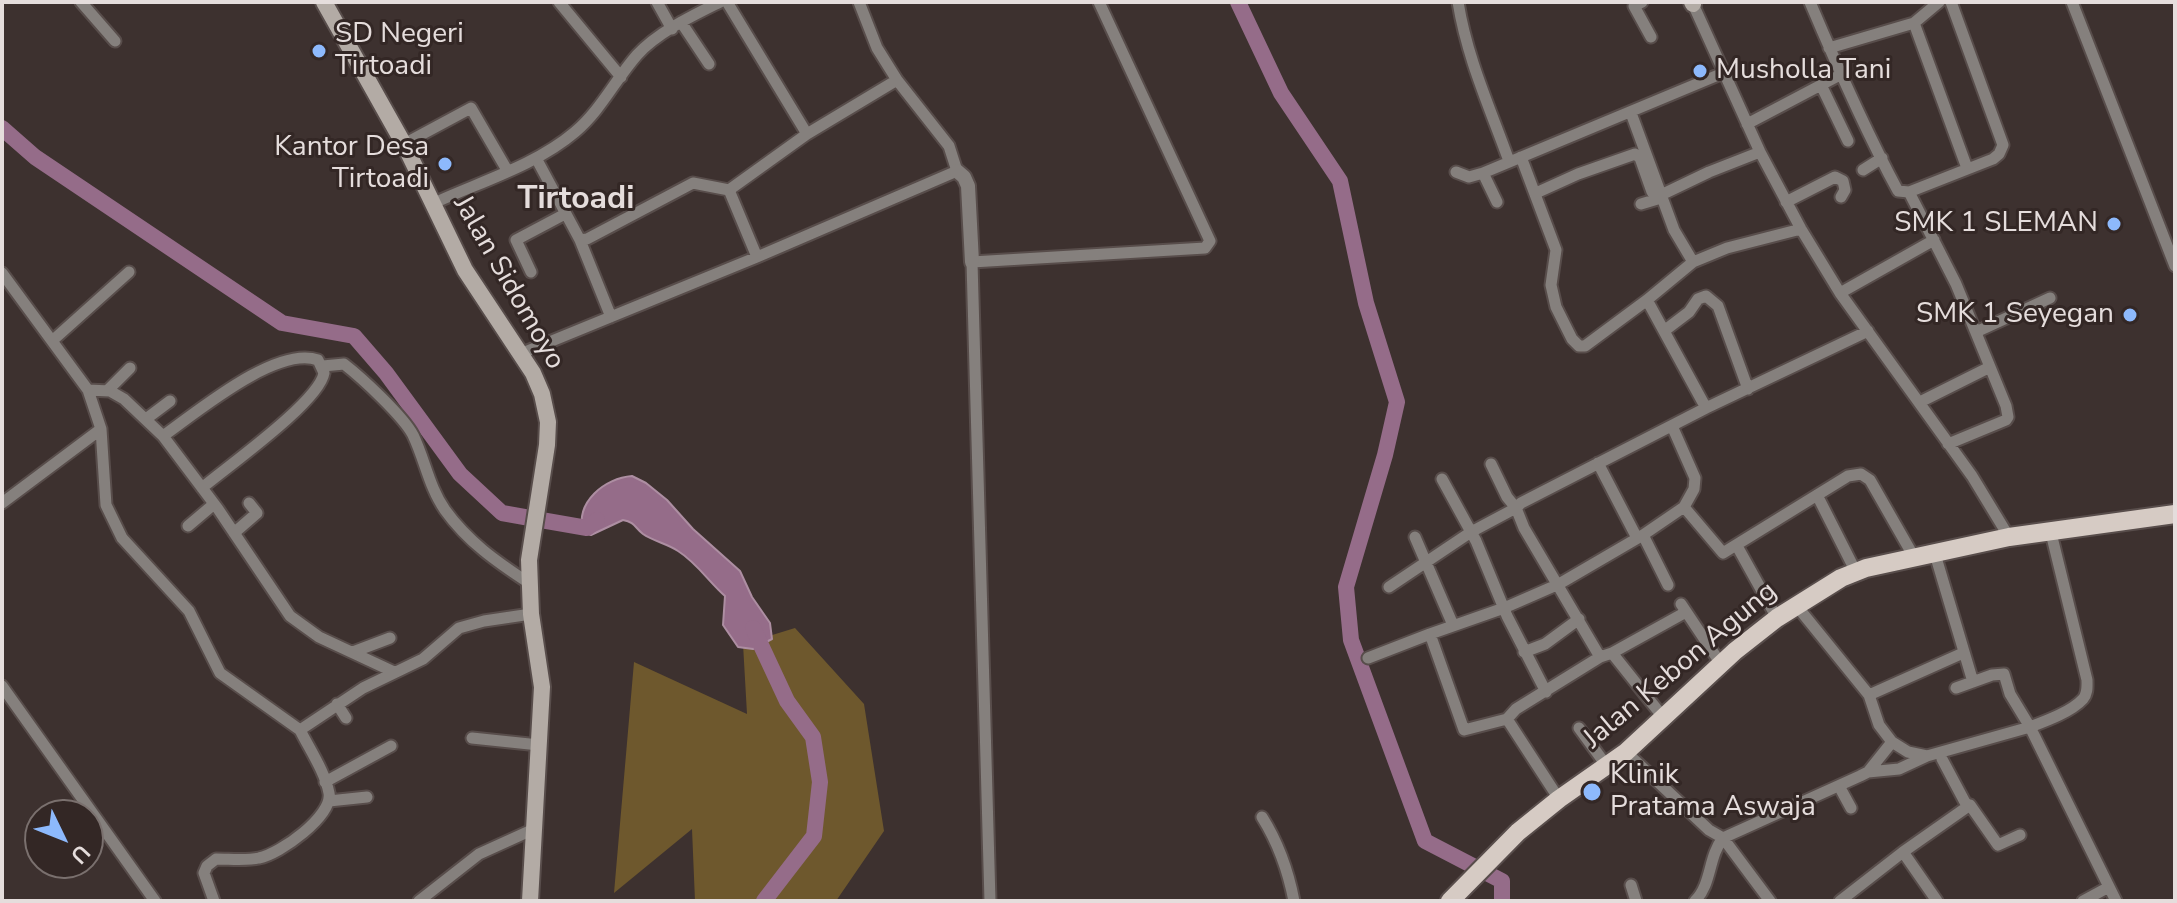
<!DOCTYPE html>
<style>
body{margin:0}
#map{position:relative;width:2177px;height:903px;overflow:hidden;background:#3d312f;font-family:"Nunito Sans",sans-serif}
canvas{display:block}
.frame{position:absolute;inset:0;border:4px solid #e5dddc;pointer-events:none}
.north{position:absolute;left:24px;top:799px;width:80px;height:80px;box-sizing:border-box;background:#332725;border:2px solid #7a706e;border-radius:50%;rotate:133deg;font-size:22px;font-weight:700;line-height:32px;text-align:center;color:#e5dddc}
.north::after{content:'';display:block;margin:auto;width:28px;height:36px;background:#8db9fc;clip-path:polygon(50% 0,100% 100%,50% 72%,0 100%)}
</style>
<div id="map">
<canvas width="2177" height="903"></canvas>
<div class="frame"></div>
<div class="north">U</div>
</div>
<script>
const g = document.querySelector('canvas').getContext('2d');
g.lineJoin = 'round';
function fill(path, color) {
  g.fillStyle = color;
  g.fill(path, 'evenodd');
}
function strokePath(path, color, width, dash) {
  g.strokeStyle = color;
  g.lineWidth = width;
  g.lineCap = dash ? 'butt' : 'round';
  g.setLineDash(dash || []);
  g.stroke(path);
}
function write(font, color, halo, rows, align = 'center') {
  g.font = font + ' "Nunito Sans",sans-serif';
  g.lineWidth = 6;
  g.setLineDash([]);
  g.textBaseline = 'middle';
  g.strokeStyle = halo;
  g.fillStyle = color;
  for (const [text, x, y, turn = 0] of rows) {
    g.save();
    g.translate(x, y);
    g.rotate((+turn || 0) * Math.PI / 180);
    g.textAlign = isNaN(turn) ? turn : align;
    if (halo) g.strokeText(text, 0, 0);
    g.fillText(text, 0, 0);
    g.restore();
  }
}
fill(new Path2D(`
 M795,628L864,704L884,831L836,901H695L692,829L614,893L634,662L747,714L743,644Z`), '#6e582d');
const water = new Path2D(`
 M632,476L646,483L667,500L693,529L740,571L752,597L770,623L772,639L753,649L738,647L723,625L725,596C709,582 697,563 678,551C668,544 653,541 643,534C635,528 635,522 623,520L591,535L583,532C575,502 605,478 632,476Z`);
fill(water, '#956c89');
strokePath(water, '#ad8ea2', 2);
strokePath(new Path2D(`
 M1238,2L1281,93L1340,181L1366,303L1397,402L1385,455L1346,587L1351,640L1425,841L1502,881V901
 M2,128L35,157L282,323L354,336L386,373L460,474L502,513L530,518
 M541,520L587,528L597,520
 M753,628L787,701L813,737L820,782L814,836L764,901`), '#956c89', 16);
const minor = new Path2D(`
 M81,2L115,41
 M559,2L621,77
 M657,2L672,29
 M727,2L807,134
 M1458,2C1467,58 1490,108 1509,161
 M1642,2L1634,6L1651,37
 M1810,2C1837,66 1865,130 1898,191L1909,192L1956,284L2006,406L2008,417L2006,420L1948,444
 M2072,2L2175,266
 M1693,4L1760,152L1801,229L1840,293L1972,476L2009,537
 M681,22L709,64
 M1914,23L1967,168
 M1829,48L1914,23L1939,2
 M1821,85L1848,141
 M1631,113L1674,230L1693,262
 M1747,124L1840,75
 M404,144L471,108L507,170
 M1521,157L1556,250L1551,285L1556,307L1572,339L1579,346H1585L1647,300L1693,262L1727,248L1801,229
 M536,158L580,240L611,317
 M1863,170L1882,158
 M1456,172L1469,177L1483,173L1723,73
 M1483,173L1497,202
 M729,190L757,257
 M1909,192L1993,159L1999,154L2003,145L1951,2
 M1536,193L1578,174L1635,154L1640,158L1652,192L1661,195L1709,172L1760,152
 M1786,202L1835,177L1843,181L1845,190L1841,197
 M432,204C479,182 535,166 575,132C601,110 615,80 637,55C658,32 692,16 720,2
 M1641,204L1661,198
 M580,240L587,239L693,183L729,190L807,134L897,80
 M531,272L516,240L565,214
 M2,273L88,390L110,391L124,399L163,436L218,509L290,616L319,637L394,672
 M1840,293L1934,240
 M1647,300L1706,408
 M1664,331L1689,312L1698,299L1706,296L1718,306L1748,389
 M1976,332L2050,298
 M52,341L129,272
 M520,354L757,257L957,171L949,146L897,80L877,48L859,2
 M323,366L344,364C362,378 403,416 413,435C425,460 429,487 445,510C468,542 497,562 529,583
 M88,390L101,429L106,505L122,538L189,611L220,673L300,730
 M107,391L130,368
 M1920,402L1990,367
 M146,419L170,401
 M163,436C197,412 277,345 318,360L324,373C319,402 228,466 202,488
 M1598,463L1637,538
 M1442,479L1476,541L1507,616L1546,692
 M1817,495L1856,572
 M2,503L101,429
 M1684,507L1723,553L1848,476L1861,474L1870,480L1914,557
 M188,526L214,504
 M234,533L257,513L249,503
 M2051,533L2087,680C2087,686 2088,693 2083,699C2071,712 2046,721 2030,727L2116,901
 M1643,535L1668,585
 M1415,537L1453,625
 M1737,546L1777,618
 M1935,554L1973,682
 M1389,587L1471,532L1516,508L1507,497L1491,464
 M1681,604L1721,664
 M1796,605L1869,695L1879,725L1892,742
 M353,652L390,638
 M1524,652L1545,644L1579,619
 M1612,653L1686,612
 M1368,658L1430,634
 M2,686L155,901
 M1869,695L1963,653
 M337,704L346,718
 M1663,717L1612,653L1600,657L1524,528L1516,508L1521,503L1706,408L1868,331
 M1507,719L1464,730L1430,634L1504,608L1559,584L1643,535L1684,507L1694,489L1695,478L1672,426
 M1579,728L1606,765
 M472,738L539,745
 M1626,752L1709,830L1723,838L1770,901
 M1942,759L1967,806
 M1868,772L1899,769L1927,756
 M325,782L391,746
 M1839,786L1851,808
 M1559,799L1507,719L1516,709L1600,657
 M329,801L367,797
 M1262,817C1279,844 1288,870 1294,901
 M1903,852L1970,805L1998,845L2020,835
 M1631,885L1636,901
 M214,901L204,873L207,866L216,859C230,859 246,861 259,858C280,854 333,816 329,793C325,772 310,750 300,730L363,688L423,659L459,628L484,621L531,614
 M419,901L479,854L534,829
 M990,901L972,262L1205,248L1210,241L1099,2
 M1695,901C1712,884 1708,857 1723,838L1860,776L1868,772L1892,742L1908,752L1927,756L2030,727L2010,694L2004,674L1992,675L1956,688
 M1840,901L1903,852L1937,901
 M2083,901L2107,888`);
const tertiary = new Path2D(`
 M957,171L964,177L968,186L972,262`);
const secondary = new Path2D(`
 M324,2L406,148L465,270L533,373L542,394L548,422L547,445L529,560L531,614L542,687L530,901
 M1692,2L1693,4`);
const primary = new Path2D(`
 M1450,901L1518,832L1559,799L1626,752L1735,651L1777,618L1841,578L1866,568L2009,537L2175,514`);
strokePath(minor, '#584d4b', 15);
strokePath(tertiary, '#584d4b', 18);
strokePath(secondary, '#584d4b', 20);
strokePath(primary, '#584d4b', 22);
strokePath(minor, '#85807d', 11);
strokePath(tertiary, '#85807d', 14);
strokePath(secondary, '#b3aba5', 16);
strokePath(primary, '#d6cbc4', 18);
for (const [x, y, r, color] of [
 [319,51,8,"#8db9fc"],
 [1700,71,8,"#8db9fc"],
 [445,164,8,"#8db9fc"],
 [2114,224,8,"#8db9fc"],
 [2130,315,8,"#8db9fc"],
 [1592,792,10,"#8db9fc"]
]) {
  const dot = new Path2D();
  dot.arc(x, y, r, 0, 2 * Math.PI);
  g.fillStyle = color;
  g.fill(dot);
  strokePath(dot, '#332725', 3);
}
write('28px', '#e5dddc', '#332725', [
 ["SD Negeri",335,35],
 ["Tirtoadi",335,67],
 ["Musholla Tani",1716,71],
 ["Kantor Desa",429,148,"right"],
 ["Tirtoadi",429,180,"right"],
 ["SMK 1 SLEMAN",2098,224,"right"],
 ["SMK 1 Seyegan",2114,315,"right"],
 ["Klinik",1610,776],
 ["Pratama Aswaja",1610,808]
], 'left');
write('28px', '#e5dddc', '#332725', [
 ["Jalan Sidomoyo",508,283,60],
 ["Jalan Kebon Agung",1681,666,-40]
]);
write('bold 32px', '#e5dddc', '#332725', [
 ["Tirtoadi",576,200]
]);
</script>
